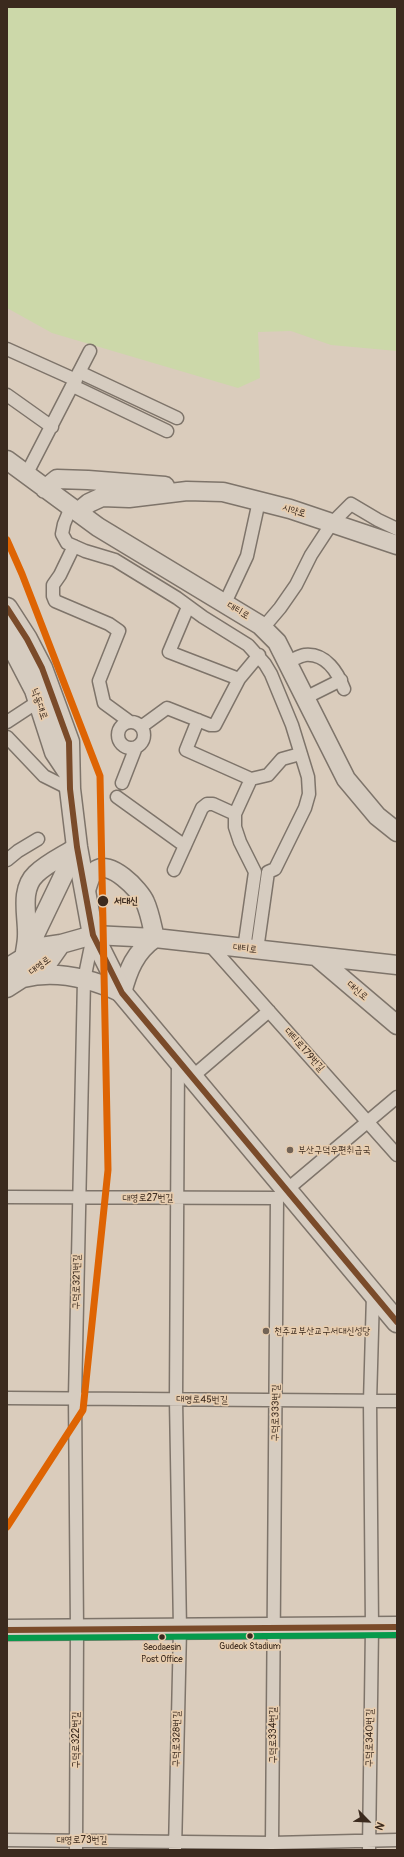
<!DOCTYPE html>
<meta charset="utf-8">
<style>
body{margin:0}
#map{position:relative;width:404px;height:1857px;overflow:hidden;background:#daccbc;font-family:Pangolin,sans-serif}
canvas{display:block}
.frame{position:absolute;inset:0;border:8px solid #3b2a1e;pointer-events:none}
.north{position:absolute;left:348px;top:1801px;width:40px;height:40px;-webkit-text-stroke:3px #e7cdaf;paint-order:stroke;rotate:114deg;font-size:11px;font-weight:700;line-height:16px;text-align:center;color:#3b2a1e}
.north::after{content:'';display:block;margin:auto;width:14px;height:18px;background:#3b2a1e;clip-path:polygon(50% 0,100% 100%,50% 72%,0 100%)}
</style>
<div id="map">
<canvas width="404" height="1857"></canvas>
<div class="frame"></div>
<div class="north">N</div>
</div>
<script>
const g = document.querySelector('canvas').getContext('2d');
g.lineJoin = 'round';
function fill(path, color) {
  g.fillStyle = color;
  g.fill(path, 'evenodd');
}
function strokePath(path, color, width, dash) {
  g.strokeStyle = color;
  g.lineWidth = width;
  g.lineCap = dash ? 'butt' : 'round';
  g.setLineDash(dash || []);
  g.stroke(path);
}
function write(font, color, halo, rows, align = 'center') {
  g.font = font + ' Pangolin,"Poor Story",sans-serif';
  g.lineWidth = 3.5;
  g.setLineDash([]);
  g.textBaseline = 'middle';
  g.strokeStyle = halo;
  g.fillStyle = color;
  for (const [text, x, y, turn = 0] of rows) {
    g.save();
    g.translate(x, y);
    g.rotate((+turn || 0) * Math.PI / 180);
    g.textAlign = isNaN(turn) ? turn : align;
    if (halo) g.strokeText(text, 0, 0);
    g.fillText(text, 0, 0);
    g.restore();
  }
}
fill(new Path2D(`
 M7,7H397V351L331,345L291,331L258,332L260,378L238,388L52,333L7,308Z`), '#ccd8a9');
const street = new Path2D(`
 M7,349L76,380
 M79,372L177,418
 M73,386L167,431
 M7,395L52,427
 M26,475L90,351
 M71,507L64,524L62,534L67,543L85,551L115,560L177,598L203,617L248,645L265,664L271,674L292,725L308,777L309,794L305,808L275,869L268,872L257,950
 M74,546L60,575L53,585V596L55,601L109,624L119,631L99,681L104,703L130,722
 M225,603L247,556L259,501
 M263,628L280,608L296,585L311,555L332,523L351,504L378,520L397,529
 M287,662C293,660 299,656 305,655C326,653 338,673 344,689
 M239,679L259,655
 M305,698L341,680
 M198,720L186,750L251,779L235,814V827L240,842L255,872L244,949
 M7,722L39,701
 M118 735a13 13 0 1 1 26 0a13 13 0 1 1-26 0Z
 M141,727L167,708L210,725H215L239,679L169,652L188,607
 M7,737L44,776L70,789
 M251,779L268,775L282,759L300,754
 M122,783L136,747
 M117,797L185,846
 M7,860L18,851L38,839
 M174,870L202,808L207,804H213L235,814
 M210,945L397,1155
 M192,1077L269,1011
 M7,1197L277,1198L397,1097
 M7,1398L397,1401
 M7,1840L272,1843L397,1840
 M272,1843L277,1198
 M76,1850L77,1629L75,1397L84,980L93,936
 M175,1850L180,1629L176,1400L178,1060
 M369,1850L372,1627L370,1402L373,1295`);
const secondary = new Path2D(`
 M7,460L98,527L260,625L277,642L346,779L377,816L397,832
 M45,489L57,479L88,480L165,486
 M78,512L89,503L102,497L129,498L187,491L223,492L290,509L397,545
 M29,947L77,847
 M317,957L397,1025
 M24,958C25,951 27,943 27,936C28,917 19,890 36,874C47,863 63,856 77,847
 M7,968L41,947L61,944L93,935L155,938L397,965
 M23,978C56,970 92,979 122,993C128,970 135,952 155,938C152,926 150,913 145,902C140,890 109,858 95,871C89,876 88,886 85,893
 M7,988L49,961L61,944`);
const primary = new Path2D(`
 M7,608L27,639L42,668L69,742L70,789L77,847L93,935L122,993L397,1322
 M7,636L35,690L55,752L69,773
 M7,1630L397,1627`);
strokePath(street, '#7e746a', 15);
strokePath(secondary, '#7e746a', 21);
strokePath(primary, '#7e746a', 23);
strokePath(street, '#d6ccc0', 12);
strokePath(secondary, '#d6ccc0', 18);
strokePath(primary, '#d6ccc0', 20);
strokePath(new Path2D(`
 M7,608L27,639L42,668L69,742L70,789L77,847L93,935L122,993L397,1322
 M7,1630L397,1627`), '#7a4b2a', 6);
strokePath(new Path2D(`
 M7,1638L397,1635`), '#069a4c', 6);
strokePath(new Path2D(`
 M7,540L22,574L100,776L108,1170L83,1410L7,1527`), '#de6403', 7);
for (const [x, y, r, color] of [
 [103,901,6,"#3b2a1e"],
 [290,1150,4,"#736355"],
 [266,1331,4,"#736355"],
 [250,1636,3.5,"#3b2a1e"],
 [162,1637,3.5,"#3b2a1e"]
]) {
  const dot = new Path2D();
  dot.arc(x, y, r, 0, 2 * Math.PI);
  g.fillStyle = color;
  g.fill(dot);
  strokePath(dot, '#e7cdaf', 1.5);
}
write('9px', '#3b2a1e', '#e7cdaf', [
 ["Gudeok Stadium",250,1647],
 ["Seodaesin",162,1648],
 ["Post Office",162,1660]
]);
write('10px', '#3b2a1e', '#e7cdaf', [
 ["시약로",294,511,17],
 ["대티로",238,611,31],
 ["낙동대로",39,704,71],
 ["대티로",245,949,7],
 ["대영로",40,966,-37],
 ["대신로",357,991,40],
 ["대티로179번길",304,1050,48],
 ["대영로27번길",148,1198],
 ["구덕로321번길",77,1282,-89],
 ["대영로45번길",202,1400,1],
 ["구덕로333번길",276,1413,-89],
 ["구덕로334번길",273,1735,-90],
 ["구덕로340번길",370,1738,-89],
 ["구덕로328번길",177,1739,-89],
 ["구덕로322번길",76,1740,-90],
 ["대영로73번길",82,1840]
]);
write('bold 10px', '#3b2a1e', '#e7cdaf', [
 ["서대신",114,901]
], 'left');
write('10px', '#3b2a1e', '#e7cdaf', [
 ["부산구덕우편취급국",298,1150],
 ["천주교부산교구서대신성당",274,1331]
], 'left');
</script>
